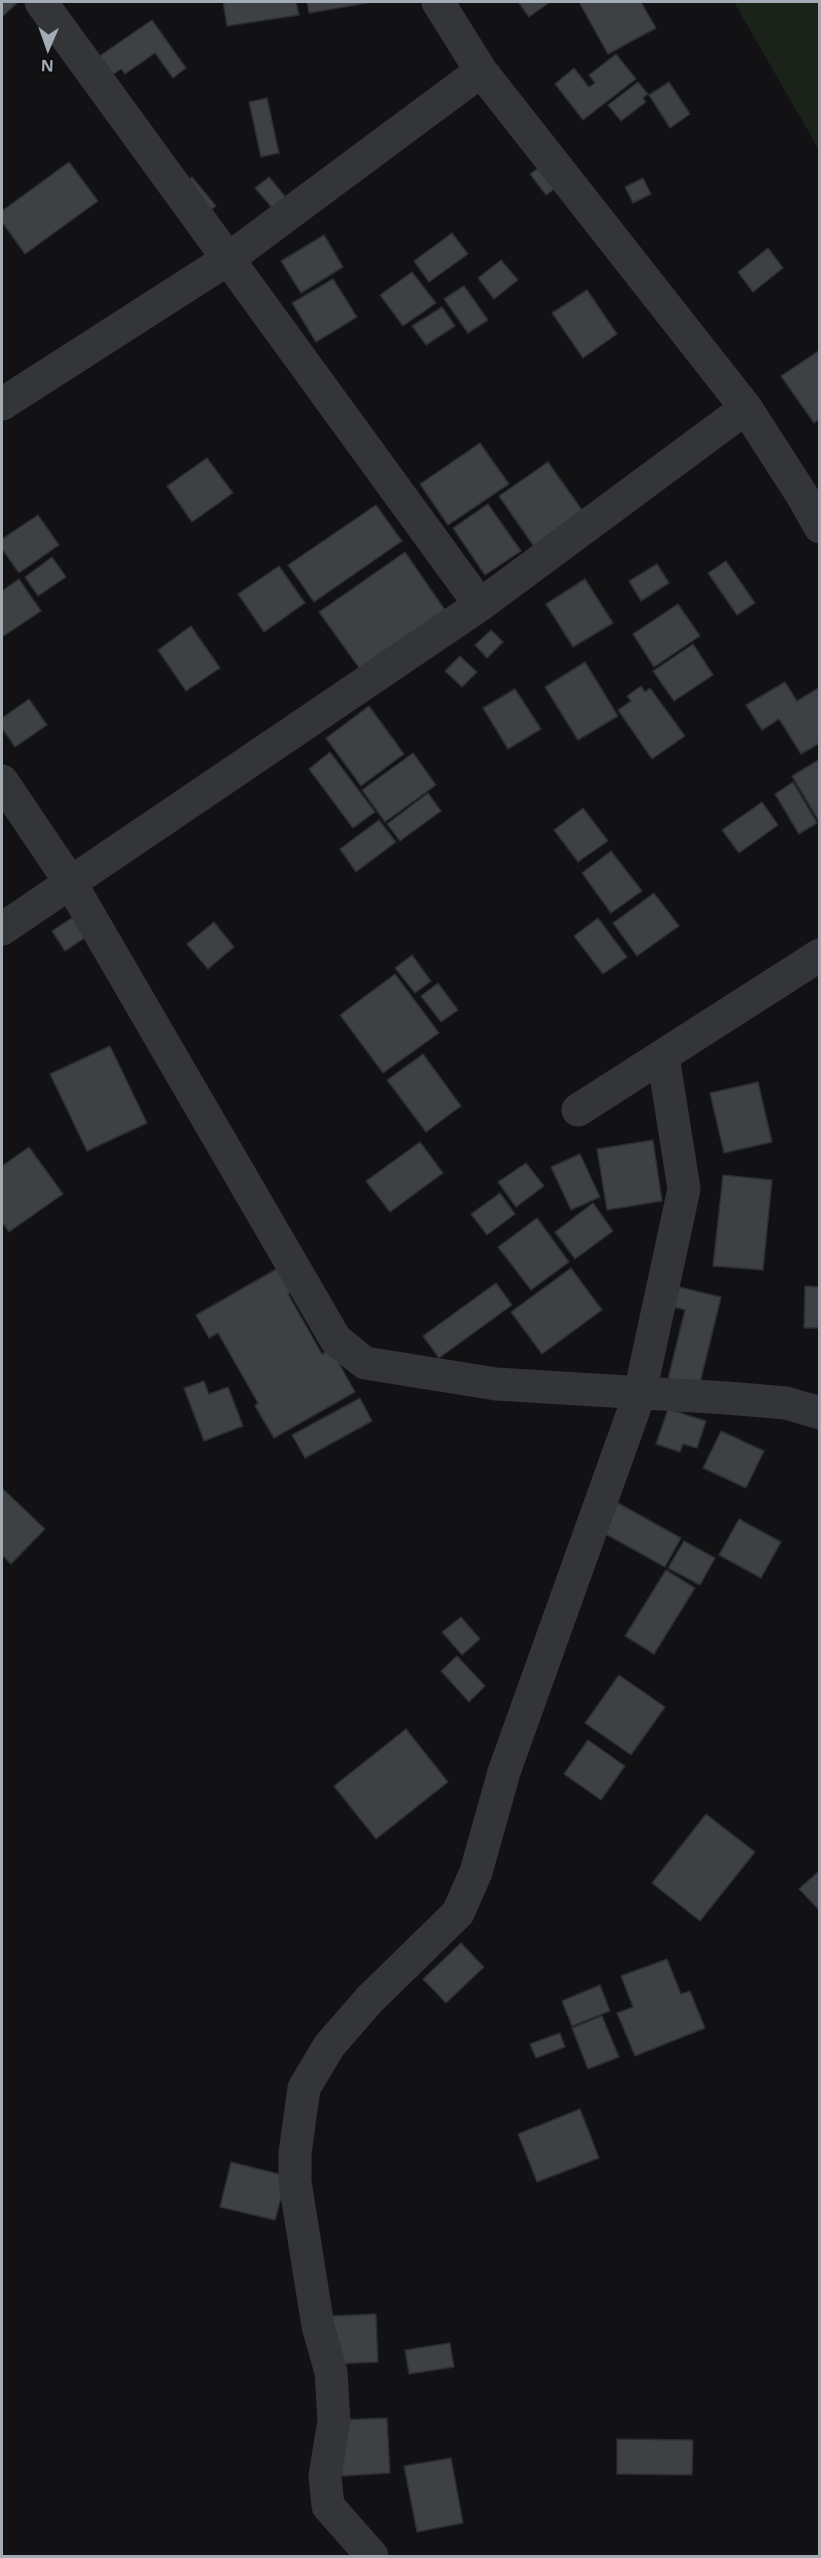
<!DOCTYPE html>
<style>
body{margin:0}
#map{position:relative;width:821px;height:2558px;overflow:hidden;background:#121214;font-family:"Noto Sans",sans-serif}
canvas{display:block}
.frame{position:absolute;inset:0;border:3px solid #a3acb5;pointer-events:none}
.north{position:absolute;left:18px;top:18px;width:60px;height:60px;-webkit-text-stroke:4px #0d0d0f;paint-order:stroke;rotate:182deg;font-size:16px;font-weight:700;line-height:24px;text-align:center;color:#a3acb5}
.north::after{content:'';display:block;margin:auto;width:21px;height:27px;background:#a3acb5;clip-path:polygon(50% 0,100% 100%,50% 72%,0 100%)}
</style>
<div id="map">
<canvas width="821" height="2558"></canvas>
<div class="frame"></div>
<div class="north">N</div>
</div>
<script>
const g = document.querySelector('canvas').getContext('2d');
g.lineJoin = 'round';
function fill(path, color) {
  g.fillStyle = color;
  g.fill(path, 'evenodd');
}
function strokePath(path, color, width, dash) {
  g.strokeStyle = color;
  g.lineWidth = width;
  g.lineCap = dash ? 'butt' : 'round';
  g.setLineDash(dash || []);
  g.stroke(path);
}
fill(new Path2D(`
 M734,2H819V150Z`), '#1b221a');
const building = new Path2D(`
 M2,2H18L2,17Z
 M223,2H296L299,15L227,26Z
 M307,2H373L309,13Z
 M518,2H550L529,17Z
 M579,2H641L656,28L608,54Z
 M152,20L186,68L173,78L155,53L125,74L121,69L108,78L95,59Z
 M616,54L636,79L583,120L555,84L574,68L589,87L595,83L589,75Z
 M638,82L648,94L643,98L646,102L621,121L608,105Z
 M669,82L690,114L670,128L649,95Z
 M267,98L279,153L261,157L249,102Z
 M69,162L98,201L25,254L2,222V211Z
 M540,167L556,188L546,195L530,174Z
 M192,177L216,206L202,217L179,188Z
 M269,177L288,200L275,211L255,188Z
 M643,178L651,194L633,203L625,187Z
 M452,233L468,254L429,282L414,261Z
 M324,235L343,267L301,293L281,261Z
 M768,248L783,268L753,292L738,272Z
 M501,260L518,280L494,299L478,278Z
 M412,272L436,303L403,326L380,295Z
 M333,279L357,317L316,342L292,303Z
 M464,286L488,320L468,333L444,299Z
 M587,290L617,334L583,358L552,313Z
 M442,307L455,326L426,345L412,326Z
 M820,350V419L814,423L781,376Z
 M480,443L509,484L448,525L420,484Z
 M207,458L233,493L192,522L167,486Z
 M548,462L587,517L537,551L499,496Z
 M488,504L521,551L485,575L453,528Z
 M376,505L402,541L314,602L288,565Z
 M38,515L59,545L19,573L2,549V539Z
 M405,552L445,610L360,669L319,612Z
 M52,557L66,577L38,596L25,577Z
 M726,561L755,603L737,615L708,573Z
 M657,564L669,583L641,601L629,581Z
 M279,566L305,603L264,632L238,594Z
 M19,579L41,611L2,637V591Z
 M585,579L613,623L573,647L546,604Z
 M678,604L700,636L654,667L633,634Z
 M191,626L220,668L186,691L158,650Z
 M491,630L503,642L487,658L475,645Z
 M693,644L713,675L674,701L653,671Z
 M460,656L477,672L462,687L445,671Z
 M585,662L618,716L578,740L545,687Z
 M785,682L797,701L820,687V743L801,754L779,719L762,730L746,705Z
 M641,686L645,692L650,688L685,736L652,759L618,710L631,701L627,696Z
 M515,689L541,729L508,749L483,708Z
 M29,699L47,725L15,747L2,728V718Z
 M369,706L404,754L361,786L326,738Z
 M330,752L375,812L353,828L309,769Z
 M413,753L436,785L385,822L362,790Z
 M820,759V819L818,820L792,776Z
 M793,782L817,823L799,834L775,794Z
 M428,793L441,811L400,841L387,824Z
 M762,802L778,825L739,853L722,830Z
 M583,808L608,841L578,862L554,830Z
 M379,820L396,842L356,872L340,849Z
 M611,851L642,891L611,913L582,873Z
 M654,893L679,926L637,956L613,923Z
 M73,917L86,937L65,951L52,931Z
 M598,918L627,957L603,974L574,936Z
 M214,922L234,947L208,969L187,944Z
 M412,955L431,981L415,993L395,968Z
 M395,974L439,1033L383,1073L340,1015Z
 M438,983L458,1010L441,1022L421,996Z
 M110,1046L147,1123L87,1151L50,1074Z
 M423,1054L461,1106L426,1132L387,1080Z
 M758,1082L772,1142L724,1153L710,1093Z
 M653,1140L662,1201L607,1210L597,1149Z
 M420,1142L443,1173L390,1212L366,1181Z
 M29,1147L63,1194L9,1232L2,1222V1166Z
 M580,1154L600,1197L571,1210L551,1167Z
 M526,1163L544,1186L516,1207L498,1182Z
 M723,1175L772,1180L763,1270L713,1266Z
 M500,1193L515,1214L487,1235L471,1214Z
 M593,1203L613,1231L575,1259L555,1232Z
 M537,1218L569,1262L531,1290L498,1247Z
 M280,1267L294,1291L288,1294L322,1354L331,1349L355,1392L274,1438L255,1406L258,1403L218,1333L209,1338L196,1315Z
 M571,1268L602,1310L542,1354L511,1312Z
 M496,1283L512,1305L439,1358L423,1336Z
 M805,1286L820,1287V1328H804Z
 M679,1287L721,1297L699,1387L668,1379L685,1310L674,1307Z
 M204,1381L209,1394L228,1387L243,1426L204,1441L184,1388Z
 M360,1398L372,1421L305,1458L292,1435Z
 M668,1409L706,1421L697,1448L683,1444L680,1452L656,1444Z
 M721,1431L764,1451L746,1488L703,1468Z
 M2,1488L45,1529L11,1564L2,1555Z
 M618,1503L681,1538L665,1567L602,1532Z
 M739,1519L781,1542L761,1578L719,1555Z
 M684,1541L715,1558L700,1585L668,1568Z
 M666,1570L695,1588L654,1654L625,1636Z
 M461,1617L480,1639L462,1655L442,1632Z
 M457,1656L485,1686L469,1702L441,1671Z
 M619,1675L665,1707L631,1755L585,1723Z
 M406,1729L448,1782L376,1839L334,1786Z
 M588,1740L625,1766L601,1800L564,1774Z
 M706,1814L755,1852L700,1921L652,1883Z
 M820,1870V1911L799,1889Z
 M461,1943L484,1967L446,2003L423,1979Z
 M667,1959L681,1994L690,1991L705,2028L635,2056L617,2013L633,2007L621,1976Z
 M600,1985L610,2011L572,2026L562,2001Z
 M602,2016L619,2057L588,2069L572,2028Z
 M560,2033L565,2047L536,2058L530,2044Z
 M580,2109L599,2158L537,2182L518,2134Z
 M231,2162L287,2176L275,2220L220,2207Z
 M376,2314L378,2362L332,2364L330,2316Z
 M450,2343L454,2367L409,2374L405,2350Z
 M387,2418L390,2473L342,2476L339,2420Z
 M617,2439L693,2440L692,2475L617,2474Z
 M451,2458L463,2523L417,2532L404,2466Z`);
fill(building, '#3e4144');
strokePath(building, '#2c2d30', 1.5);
strokePath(new Path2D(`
 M41,2L480,605
 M438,2L481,71L746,408L802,495L820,527
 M2,404L228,259L481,71
 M2,781L70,882L336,1340L365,1363L496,1384L727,1398L786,1403L820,1413
 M2,929L480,605L746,408
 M578,1110L820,955
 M372,2556L328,2506L325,2476L334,2421L331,2372L318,2326L295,2182V2153L304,2088L329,2046L370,1999L458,1913L476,1872L504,1772L640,1393L684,1189L663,1056`), '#333539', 33);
</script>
